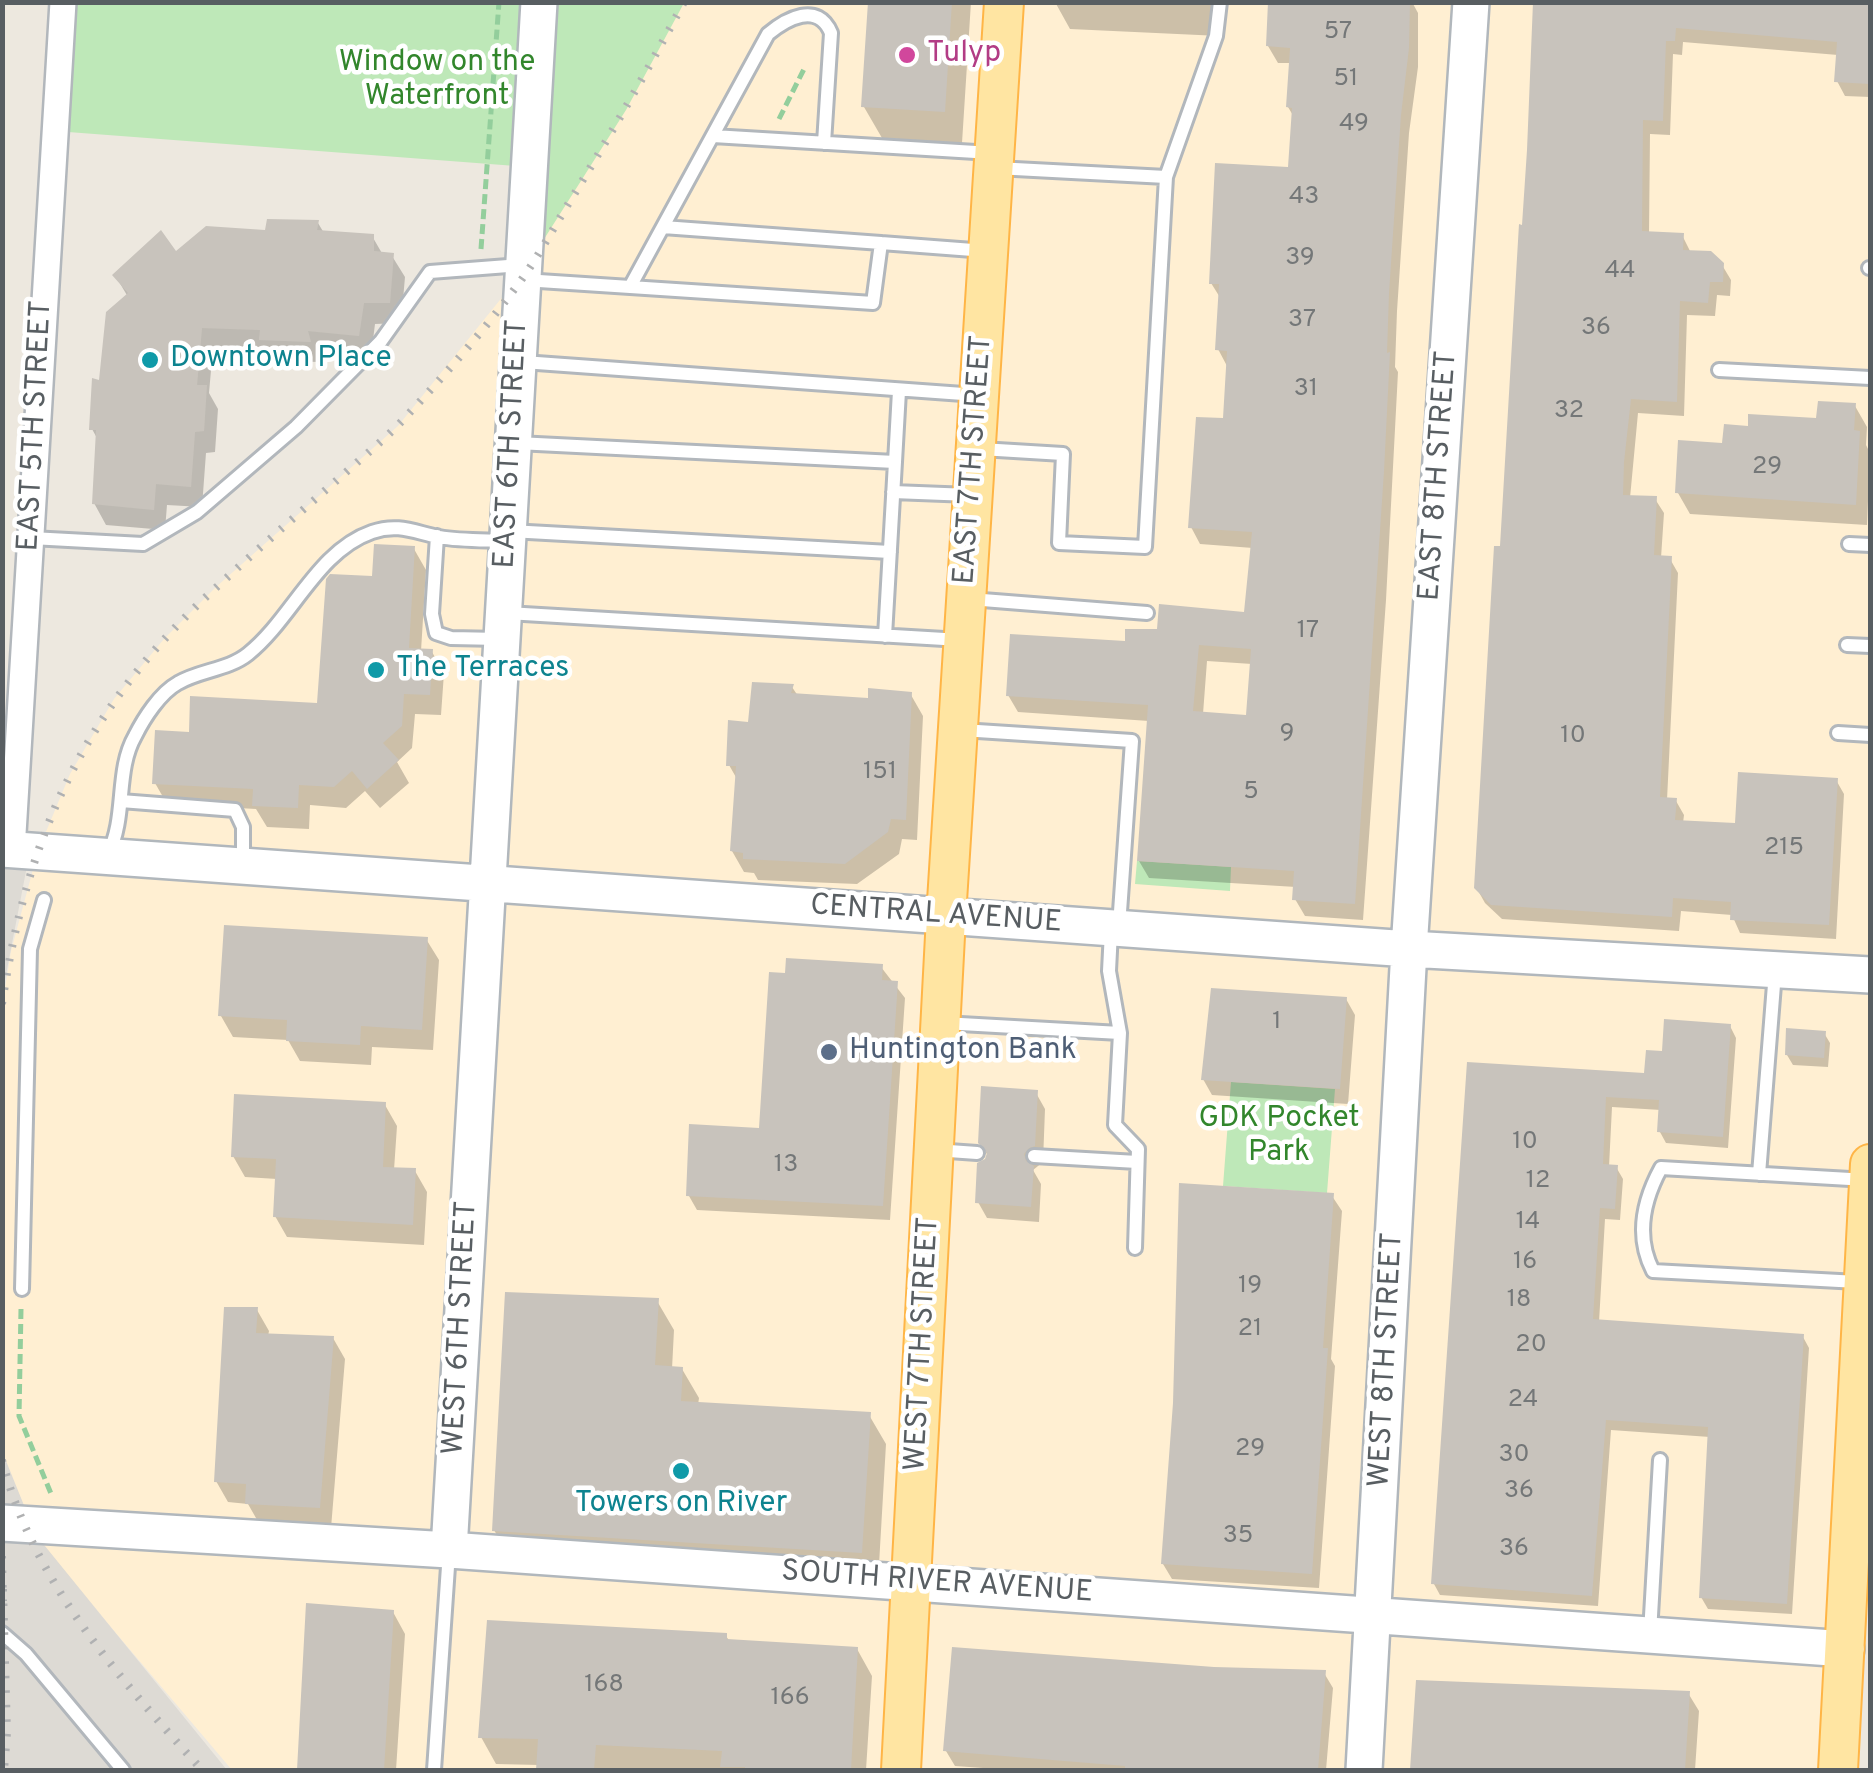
<!DOCTYPE html>
<style>
body{margin:0}
#map{position:relative;width:1873px;height:1773px;overflow:hidden;background:#ede8df;font-family:Overpass,sans-serif}
canvas{display:block}
.frame{position:absolute;inset:0;border:5px solid #585e62;pointer-events:none}
</style>
<div id="map">
<canvas width="1873" height="1773"></canvas>
<div class="frame"></div>
</div>
<script>
const g = document.querySelector('canvas').getContext('2d');
g.lineJoin = 'round';
function fill(path, color) {
  g.fillStyle = color;
  g.fill(path, 'evenodd');
}
function strokePath(path, color, width, dash) {
  g.strokeStyle = color;
  g.lineWidth = width;
  g.lineCap = dash ? 'butt' : 'round';
  g.setLineDash(dash || []);
  g.stroke(path);
}
function write(font, color, halo, rows, align = 'center') {
  g.font = font + ' Overpass,sans-serif';
  g.lineWidth = 9;
  g.setLineDash([]);
  g.textBaseline = 'middle';
  g.strokeStyle = halo;
  g.fillStyle = color;
  for (const [text, x, y, turn = 0] of rows) {
    g.save();
    g.translate(x, y);
    g.rotate((+turn || 0) * Math.PI / 180);
    g.textAlign = isNaN(turn) ? turn : align;
    if (halo) g.strokeText(text, 0, 0);
    g.fillText(text, 0, 0);
    g.restore();
  }
}
fill(new Path2D(`
 M540,3H1870V1164L1838,1770H232L25,1526L2,1460V1007L11,951L38,851L70,774L114,699L164,639L216,587L398,426L525,269Z`), '#ffefd2');
fill(new Path2D(`
 M3,860L28,861L3,990Z
 M2,1451L36,1535L227,1770H3Z`), '#dddad4');
fill(new Path2D(`
 M64,3H539L529,167L55,131Z
 M543,3H684L626,110L525,269Z
 M1137,861L1231,867L1230,891L1135,884Z
 M1231,1082L1335,1089L1327,1193L1223,1186Z`), '#bee8b8');
fill(new Path2D(`
 M860,2H971L962,143L882,138L864,107L870,3Z
 M1055,2H1223L1220,36L1070,29Z
 M1270,2H1412L1418,13V67L1409,133L1397,311L1395,367L1398,372L1386,600L1363,920L1305,916L1295,899L1296,887L1149,878L1139,861L1149,721L1018,712L1008,695L1159,632L1246,615L1253,548L1200,544L1191,527L1226,421L1227,366L1218,349L1221,299L1211,283L1290,170L1294,117L1288,107L1291,63H1278L1268,46ZM1207,661L1252,664L1248,717L1203,714Z
 M1536,2H1870V97L1845,96L1837,81L1838,55L1683,42L1682,55L1673,54L1670,135L1650,134L1649,234L1682,235L1691,253L1722,265L1731,280L1730,296L1717,295L1715,316L1687,315L1684,416L1638,413L1630,498L1655,499L1664,513L1661,558L1670,559L1678,573L1667,800L1676,801L1684,815L1683,823L1738,825L1836,780L1844,794L1836,939L1740,933L1732,915L1681,911L1679,931L1502,919L1485,903L1476,887L1524,227Z
 M318,223L324,233L372,236L383,255L392,256L405,277L401,323L375,324L371,356L318,352L321,362L274,361L268,350L213,348L209,393L218,409L215,452L206,453L202,507L167,505L165,530L106,525L94,503L98,440L92,429L102,383L128,297L115,275L176,255Z
 M1855,406L1867,427L1866,445L1870,453L1867,525L1690,514L1678,493L1725,445L1750,428L1819,421Z
 M414,549L426,570L421,651L432,652L444,673L441,715L415,714L412,748L397,762L409,783L380,808L365,791L346,808L310,805L309,829L267,827L256,809L167,804L155,783L191,735L320,706L374,579Z
 M792,687L798,696L870,701L911,695L923,716L917,840L902,839L899,854L857,884L758,880L754,873L744,872L732,851L737,779L729,765L751,725Z
 M426,939L439,960L433,1050L372,1047L371,1065L300,1061L288,1040L233,1037L221,1016Z
 M881,967L905,998L890,1220L697,1210L689,1196L761,1131Z
 M1346,999L1355,1015L1348,1104L1212,1095L1203,1079Z
 M1730,1026L1736,1038L1728,1148L1666,1143L1660,1132L1661,1110L1612,1107L1609,1167H1616L1623,1179L1620,1220L1605,1219L1599,1322L1803,1337L1809,1348L1792,1614L1708,1609L1701,1597L1710,1437L1611,1430L1598,1606L1440,1595L1434,1584L1469,1065L1646,1075L1664,1054Z
 M1824,1033L1830,1043L1828,1067L1793,1065L1787,1055Z
 M1036,1093L1045,1109L1043,1162L1033,1170L1041,1184L1039,1222L987,1218L978,1202L988,1156L980,1142Z
 M385,1105L397,1126L394,1170L415,1171L427,1192L424,1245L287,1237L275,1216L277,1179L245,1177L233,1156Z
 M1332,1196L1342,1211L1331,1359L1335,1366L1319,1588L1172,1579L1163,1564Z
 M657,1301L674,1330L672,1369H682L699,1398L698,1405L869,1415L886,1444L878,1582L511,1559L494,1530Z
 M257,1310L269,1331L268,1336L333,1338L345,1359L331,1528L260,1525L248,1504L228,1502L216,1481Z
 M309,1606L393,1612L405,1634L396,1770H300Z
 M726,1636L730,1642L857,1649L872,1676L866,1770H538L539,1765L496,1764L481,1737Z
 M1214,1670L1324,1673L1333,1688L1326,1770H1011L955,1766L946,1751Z
 M1419,1682L1688,1693L1699,1711L1695,1770H1413Z`), '#0003');
fill(new Path2D(`
 M868,2H952L945,112L861,107Z
 M1268,2H1410L1409,48L1401,115L1389,293L1387,353L1390,352L1384,471L1355,904L1292,900L1294,871L1137,861L1148,705L1006,696L1010,634L1125,641V629H1157L1159,604L1244,612L1252,532L1188,528L1196,417L1223,418L1227,351L1215,350L1219,284H1209L1215,163L1288,167L1292,108L1286,107L1290,48L1266,46ZM1199,645L1251,649L1246,715L1193,711Z
 M1533,2H1870V84L1834,82L1837,42L1676,28L1675,41H1666L1663,121L1643,120L1642,231L1684,233L1683,250L1711,251L1724,263L1723,282H1710L1708,303L1680,301L1677,402L1631,399L1624,462L1623,495L1657,496L1654,555L1672,556L1660,797L1677,798L1675,820L1735,823L1738,772L1838,778L1829,925L1730,920L1731,902L1673,898L1672,917L1491,905L1474,888L1494,546H1500L1519,224L1522,225L1527,150Z
 M267,219L319,220L317,230L374,234V251L394,253L390,303H364L359,336L308,331L311,342L259,340L260,330L202,328L197,385H207L204,431L195,432L191,487L156,484L154,510L92,504L96,430H89L92,378L99,380L106,312L128,293L112,275L161,230L176,251L206,226L265,230Z
 M1818,401L1856,403L1854,430L1860,431L1856,505L1675,493L1678,440L1722,443L1724,424L1748,426V414L1816,418Z
 M374,544L415,546L409,648L433,649L430,695L404,694L402,726L383,743L399,760L367,789L352,771L334,787L299,785L298,808L252,806L253,789L152,784L155,730L189,732L190,696L317,703L326,579L330,574L372,576Z
 M752,682L794,684L791,693L868,698V688L912,692L906,820L891,819L888,832L845,864L743,859V853L730,851L736,766H726L728,720L748,722Z
 M224,925L428,937L422,1030L361,1026L360,1045L286,1041L287,1020L218,1016Z
 M786,958L883,964L882,980L898,981L883,1206L686,1196L689,1124L759,1128L769,972L785,973Z
 M1211,988L1347,997L1340,1089L1201,1080Z
 M1664,1019L1731,1024L1723,1137L1657,1132L1659,1100L1606,1097L1603,1164L1618,1165L1615,1209L1600,1208L1593,1319L1804,1334L1787,1604L1699,1598L1708,1427L1606,1420L1592,1596L1431,1584L1467,1062L1644,1073L1646,1050L1662,1051Z
 M1786,1028L1826,1031L1824,1058L1785,1055Z
 M981,1086L1038,1090L1035,1146L1029,1148L1024,1154L1026,1161L1034,1166L1031,1207L975,1203L977,1163L985,1159L987,1153L978,1143Z
 M234,1094L386,1102L383,1167L416,1168L413,1225L273,1217L276,1159L231,1157Z
 M1179,1183L1334,1193L1323,1348H1328L1312,1574L1161,1564L1173,1403Z
 M505,1292L659,1298L655,1365L683,1367L681,1401L871,1412L862,1553L492,1531Z
 M224,1307H258L256,1333L334,1336L320,1508L245,1504L246,1484L214,1482Z
 M306,1603L394,1610L384,1770H297Z
 M487,1620L727,1633V1639L858,1647L851,1770H745V1767H720L722,1751L596,1745L594,1770H536L538,1739L478,1738Z
 M952,1647L1214,1667L1326,1670L1318,1770H1125V1766L943,1751Z
 M1416,1680L1690,1691L1685,1770H1410Z`), '#c8c3bc');
const lane = new Path2D(`
 M713,136L992,153
 M1166,177L1216,36L1220,2
 M881,243L986,251
 M1869,268H1870
 M524,280L873,303L881,243L663,227
 M630,287L768,34C786,19 818,1 831,33L824,143
 M523,362L977,395
 M1719,370L1870,378
 M517,443L895,462L885,636
 M981,449L1063,454L1059,543L1145,547L1166,177L996,168
 M895,462L899,391
 M893,492L970,495
 M510,531L890,552
 M437,536L432,614L436,633L451,638L500,639
 M31,538L143,544L197,512L296,427L381,341L430,272L521,265
 M1849,544L1870,545
 M970,599L1147,613
 M507,613L961,640
 M1847,645L1870,646
 M962,730L1132,741L1119,926
 M1838,733L1870,735
 M121,801L235,810L243,827V864
 M108,854C127,817 115,771 135,736C144,718 160,693 178,683C200,670 228,670 248,654C292,619 317,551 372,532C398,523 414,532 439,537C461,541 485,540 507,541
 M943,1023L1120,1033L1109,971L1111,931
 M1120,1033L1115,1125L1138,1149L1135,1248
 M935,1150L977,1153
 M1034,1156L1137,1162
 M1759,1174L1775,972
 M1858,1282L1653,1271C1635,1236 1643,1201 1661,1168L1867,1180
 M22,1289L30,949L44,900
 M2,1633L26,1654L123,1770
 M1650,1633L1660,1460
 M434,1770L449,1552`);
const street = new Path2D(`
 M12,850L63,2`);
const secondary = new Path2D(`
 M2,849L1409,949L1870,975
 M2,1523L449,1550L1846,1649
 M449,1550L539,2
 M1364,1770L1409,949L1471,2`);
const primary = new Path2D(`
 M901,1770L946,917L1004,2
 M1838,1770L1870,1164`);
strokePath(lane, '#b2b7bc', 18);
strokePath(street, '#b2b7bc', 30);
strokePath(secondary, '#b1b7bc', 40);
strokePath(primary, '#ffb546', 42);
strokePath(new Path2D(`
 M779,119L805,67
 M481,249L499,2
 M21,1309L19,1416L52,1496`), '#93ce9c', 5, [10, 5]);
strokePath(lane, '#fff', 12);
strokePath(street, '#fff', 25);
strokePath(secondary, '#fff', 35);
strokePath(primary, '#ffe5a2', 38);
strokePath(new Path2D(`
 M2,1004C28,829 88,703 220,584C261,546 303,510 345,473C364,456 384,440 401,422C442,378 483,332 519,283C537,259 551,232 567,206C608,139 647,72 684,2
 M2,1460C33,1582 120,1679 202,1770
 M2,1556L3,1601
 M3,1589L7,1733L4,1770`), '#b0b1b2', 8, [2.5, 12]);
for (const [x, y, r, color] of [
 [907,55,10,"#d1479c"],
 [150,360,10,"#0f9aa8"],
 [376,670,10,"#0f9aa8"],
 [829,1052,10,"#5c6f8a"],
 [681,1471,10,"#0f9aa8"]
]) {
  const dot = new Path2D();
  dot.arc(x, y, r, 0, 2 * Math.PI);
  g.fillStyle = color;
  g.fill(dot);
  strokePath(dot, '#fff', 4);
}
write('25px', '#747778', null, [
 ["57",1338,33],
 ["51",1346,80],
 ["49",1354,125],
 ["43",1304,198],
 ["39",1300,259],
 ["44",1620,272],
 ["37",1302,321],
 ["36",1596,329],
 ["31",1306,390],
 ["32",1569,412],
 ["29",1767,468],
 ["17",1308,632],
 ["9",1287,735],
 ["10",1573,737],
 ["151",880,773],
 ["5",1251,793],
 ["215",1784,849],
 ["1",1277,1023],
 ["10",1525,1143],
 ["13",786,1166],
 ["12",1538,1182],
 ["14",1528,1223],
 ["16",1525,1263],
 ["19",1250,1287],
 ["18",1519,1301],
 ["21",1250,1330],
 ["20",1531,1346],
 ["24",1523,1401],
 ["29",1250,1450],
 ["30",1514,1456],
 ["36",1519,1492],
 ["35",1238,1537],
 ["36",1514,1550],
 ["168",604,1686],
 ["166",790,1699]
]);
write('30px', '#b23c85', '#fff', [
 ["Tulyp",927,55]
], 'left');
write('30px', '#32862c', '#fff', [
 ["Window on the",437,64],
 ["Waterfront",437,98],
 ["GDK Pocket",1279,1120],
 ["Park",1279,1154]
]);
write('30px', '#0d838f', '#fff', [
 ["Downtown Place",170,360],
 ["The Terraces",396,670],
 ["Towers on River",681,1505,"center"]
], 'left');
write('30px', '#585e62', '#fff', [
 ["EAST 5TH STREET",37,426,-87],
 ["EAST 6TH STREET",513,444,-87],
 ["EAST 7TH STREET",975,460,-86],
 ["EAST 8TH STREET",1440,476,-86],
 ["CENTRAL AVENUE",936,916,4],
 ["WEST 6TH STREET",462,1328,-87],
 ["WEST 7TH STREET",924,1344,-87],
 ["WEST 8TH STREET",1388,1360,-87],
 ["SOUTH RIVER AVENUE",937,1584,4]
]);
write('30px', '#4e5e75', '#fff', [
 ["Huntington Bank",849,1052]
], 'left');
</script>
